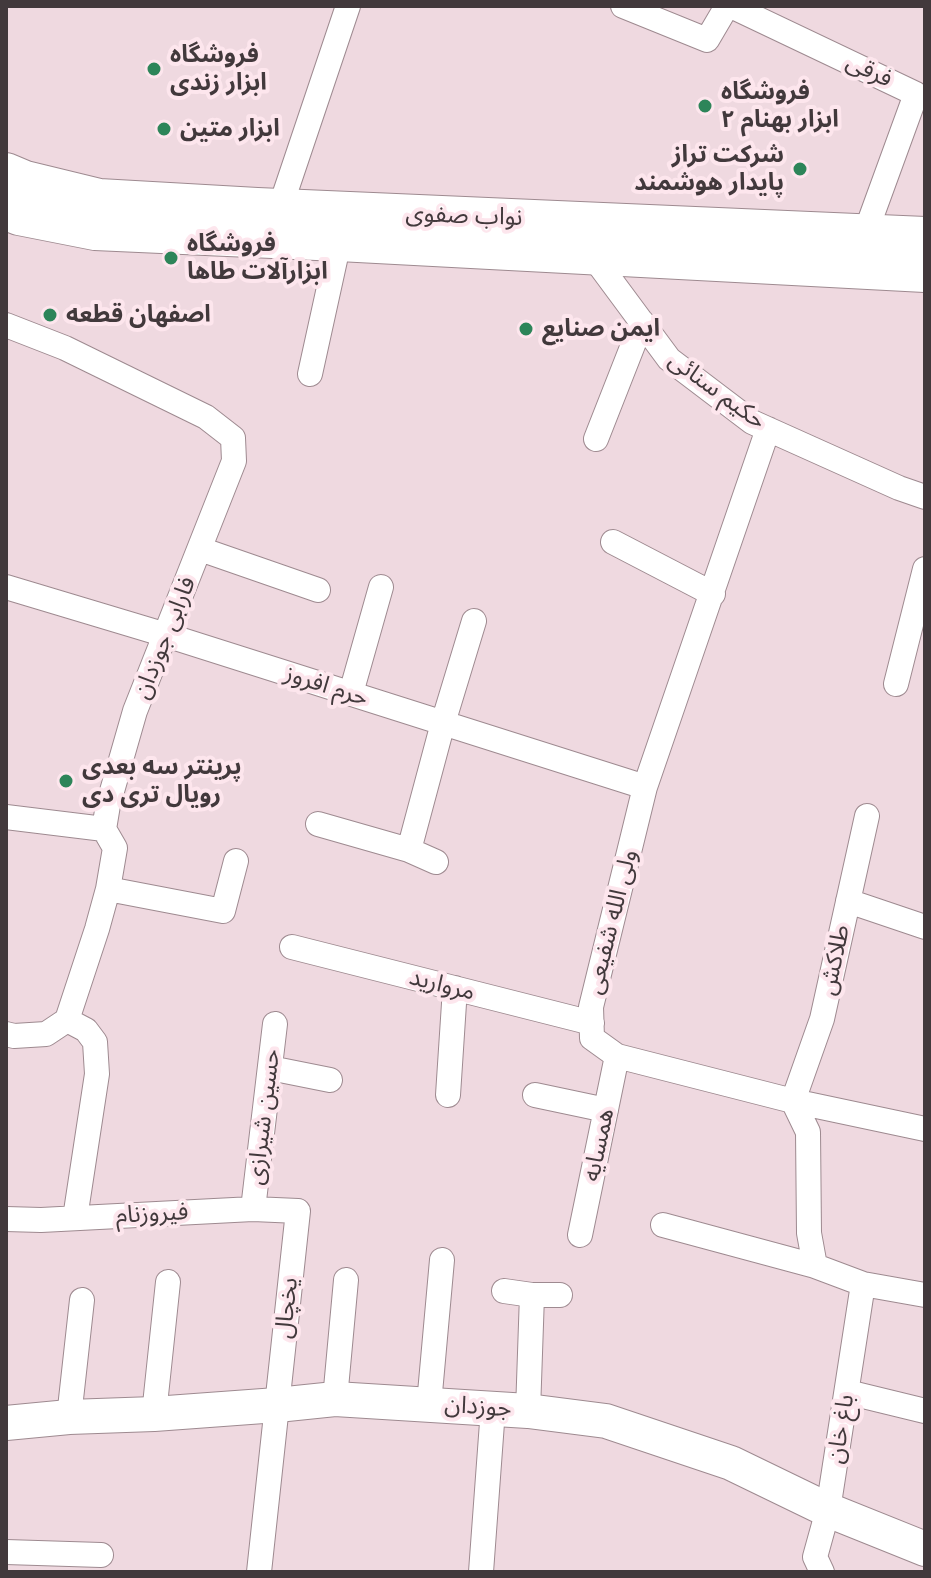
<!DOCTYPE html>
<meta charset="utf-8">
<style>
body{margin:0}
#map{position:relative;width:931px;height:1578px;overflow:hidden;background:#efd9e0;font-family:"PT Sans",sans-serif}
canvas{display:block}
.frame{position:absolute;inset:0;border:8px solid #42393c;pointer-events:none}
</style>
<div id="map">
<canvas width="931" height="1578"></canvas>
<div class="frame"></div>
</div>
<script>
const g = document.querySelector('canvas').getContext('2d');
g.lineJoin = 'round';
function strokePath(path, color, width, dash) {
  g.strokeStyle = color;
  g.lineWidth = width;
  g.lineCap = dash ? 'butt' : 'round';
  g.setLineDash(dash || []);
  g.stroke(path);
}
function write(font, color, halo, rows, align = 'center') {
  g.font = font + ' "PT Sans","Noto Sans Arabic",sans-serif';
  g.lineWidth = 8;
  g.setLineDash([]);
  g.textBaseline = 'middle';
  g.strokeStyle = halo;
  g.fillStyle = color;
  for (const [text, x, y, turn = 0] of rows) {
    g.save();
    g.translate(x, y);
    g.rotate((+turn || 0) * Math.PI / 180);
    g.textAlign = isNaN(turn) ? turn : align;
    if (halo) g.strokeText(text, 0, 0);
    g.fillText(text, 0, 0);
    g.restore();
  }
}
const street = new Path2D(`
 M623,6L707,40L727,6
 M731,6L916,94L865,234
 M280,208L348,6
 M592,255L669,359L752,422L899,488L925,497
 M6,325L65,348L206,417L233,438L234,461L135,711L108,805L104,829L115,848L108,889L97,929L67,1020L46,1034L14,1036L6,1034
 M310,374L339,242
 M768,429L645,787L591,1007L592,1038L617,1056L793,1101L808,1132L809,1233L815,1266L863,1284L925,1295
 M596,439L642,322
 M613,542L713,594
 M200,549L318,590
 M6,587L166,635L645,787
 M896,684L925,569
 M351,693L381,587
 M867,816L822,1019L793,1101L925,1129
 M6,817L104,829
 M318,824L409,850L436,862
 M409,850L443,723L474,621
 M108,889L223,911L236,861
 M848,901L925,927
 M292,947L592,1023
 M67,1020L86,1030L95,1042L97,1074L75,1218
 M270,1068L330,1080
 M448,1095L455,988
 M535,1095L606,1110
 M253,1209L275,1024
 M6,1219L41,1220L253,1209L298,1211L259,1572
 M663,1225L815,1266
 M580,1235L617,1056
 M504,1291L532,1295H560
 M847,1392L925,1411
 M335,1399L346,1280
 M429,1404L442,1260
 M528,1411L532,1295
 M154,1414L168,1282
 M69,1417L82,1300
 M6,1552L101,1555
 M481,1572L493,1409
 M822,1572L815,1557L828,1510L863,1284`);
const secondary = new Path2D(`
 M6,1423L69,1417L154,1414L277,1405L335,1399L528,1411L606,1421L731,1463L828,1510L925,1549`);
const primary = new Path2D(`
 M6,172L25,180L99,198L257,207L925,236
 M6,211L19,216L95,231L339,242L925,273`);
strokePath(street, '#9e8a90', 26);
strokePath(secondary, '#9e8a90', 36);
strokePath(primary, '#9e8a90', 40);
strokePath(street, '#fff', 24);
strokePath(secondary, '#fff', 34);
strokePath(primary, '#fff', 38);
for (const [x, y, r, color] of [
 [154,69,8,"#2d8559"],
 [705,106,8,"#2d8559"],
 [164,129,8,"#2d8559"],
 [800,169,8,"#2d8559"],
 [171,258,8,"#2d8559"],
 [50,315,8,"#2d8559"],
 [526,329,8,"#2d8559"],
 [66,781,8,"#2d8559"]
]) {
  const dot = new Path2D();
  dot.arc(x, y, r, 0, 2 * Math.PI);
  g.fillStyle = color;
  g.fill(dot);
  strokePath(dot, '#fde6ed', 3);
}
write('bold 24px', '#42393c', '#fde6ed', [
 ["فروشگاه",170,55],
 ["ابزار زندی",170,83],
 ["فروشگاه",721,92],
 ["ابزار بهنام ۲",721,120],
 ["ابزار متین",180,129],
 ["شرکت تراز",784,155,"right"],
 ["پایدار هوشمند",784,183,"right"],
 ["فروشگاه",187,244],
 ["ابزارآلات طاها",187,272],
 ["اصفهان قطعه",66,315],
 ["ایمن صنایع",542,329],
 ["پرینتر سه بعدی",82,767],
 ["رویال تری دی",82,795]
], 'left');
write('24px', '#42393c', '#fde6ed', [
 ["فرقی",869,71,25],
 ["نواب صفوی",464,216,2],
 ["حکیم سنائی",717,391,36],
 ["فارابی جوزدان",165,638,-68],
 ["حرم افروز",326,686,18],
 ["ولی الله شفیعی",612,922,-76],
 ["طلاکش",835,960,-78],
 ["مروارید",442,985,14],
 ["حسین شیرازی",264,1117,-83],
 ["همسایه",599,1145,-78],
 ["فیروزنام",152,1214,-3],
 ["یخچال",287,1308,-84],
 ["جوزدان",478,1407,4],
 ["باغ خان",841,1429,-81]
]);
</script>
